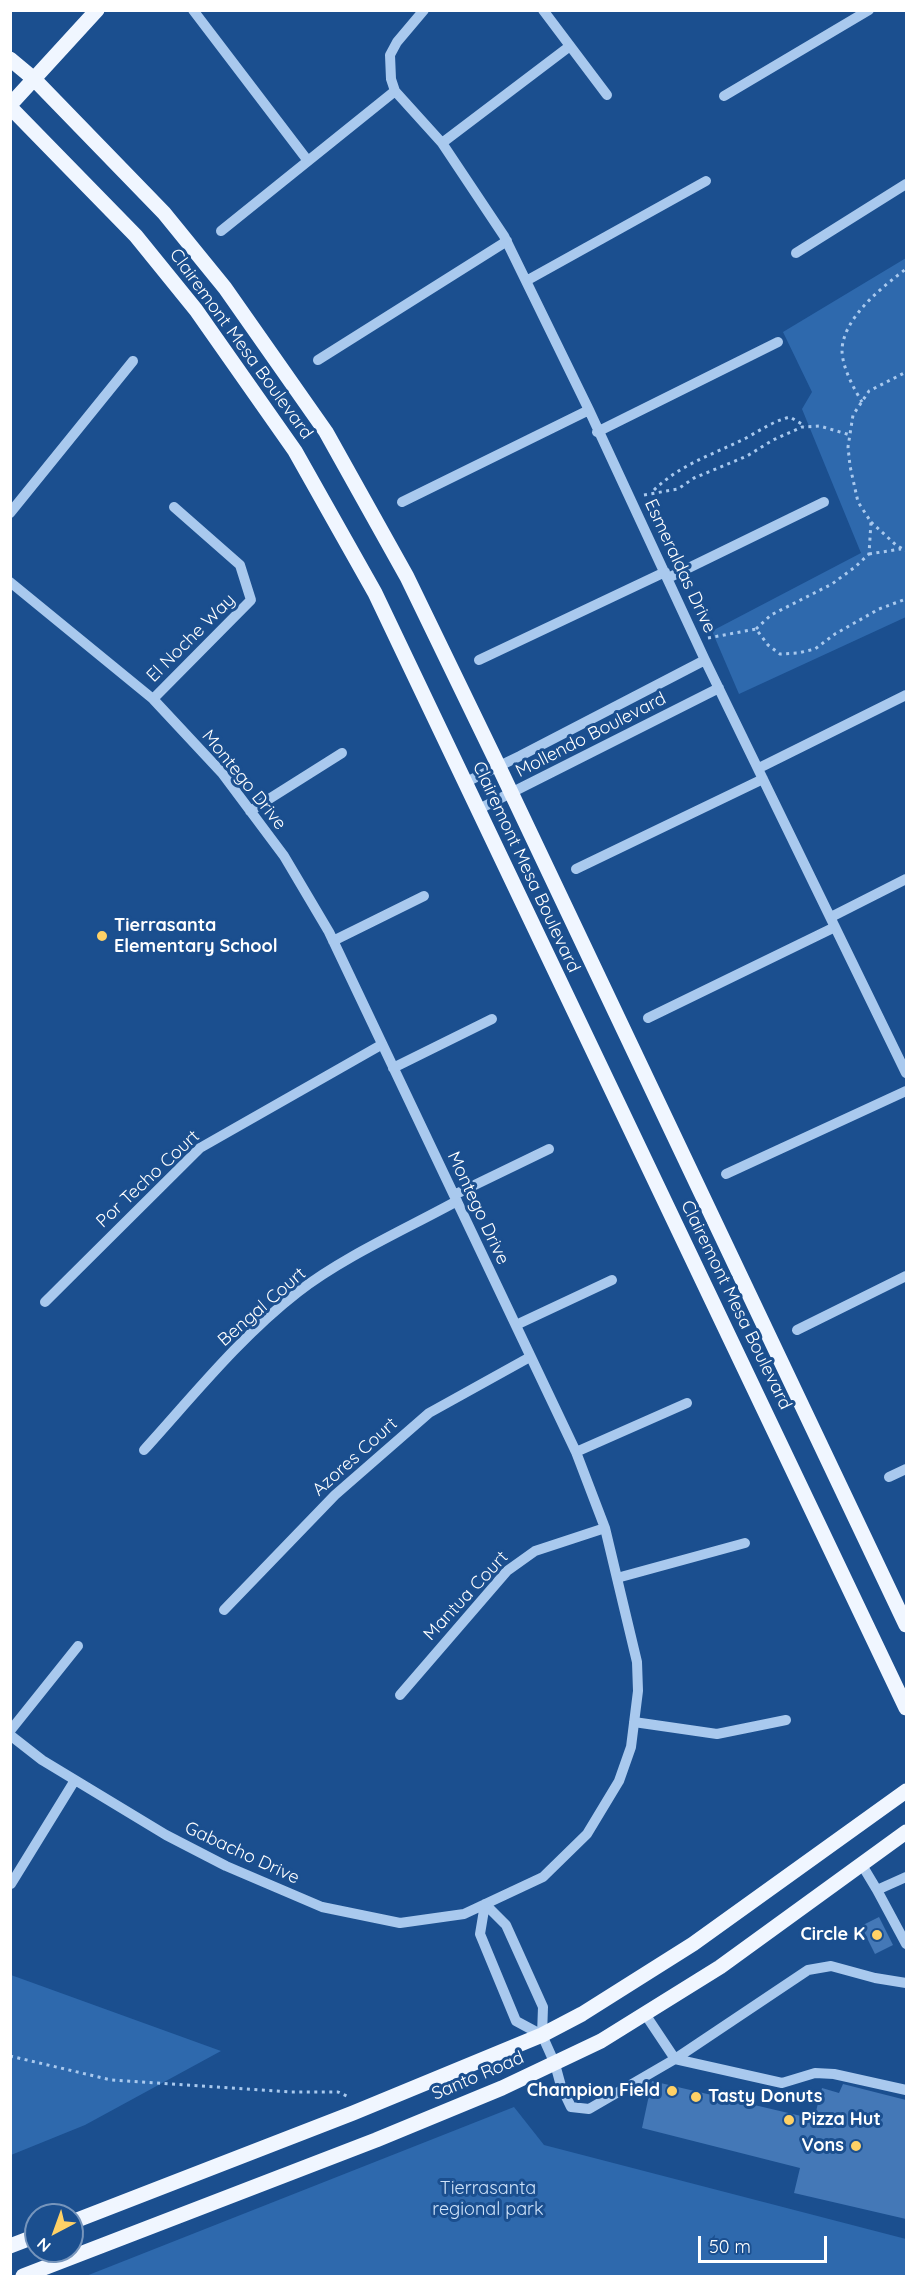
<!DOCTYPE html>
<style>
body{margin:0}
#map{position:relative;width:917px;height:2287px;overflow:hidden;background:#1b4f8f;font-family:Quicksand,sans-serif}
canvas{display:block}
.frame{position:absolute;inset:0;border:12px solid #fff;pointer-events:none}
.north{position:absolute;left:24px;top:2203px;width:60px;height:60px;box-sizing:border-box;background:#1b4f8f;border:2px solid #7695bc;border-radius:50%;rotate:221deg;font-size:16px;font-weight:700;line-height:24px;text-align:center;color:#fff}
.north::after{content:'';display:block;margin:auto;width:21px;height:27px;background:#ffd166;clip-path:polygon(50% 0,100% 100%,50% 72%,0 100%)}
.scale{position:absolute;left:698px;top:2236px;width:129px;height:27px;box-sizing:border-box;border:3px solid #fff;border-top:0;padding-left:8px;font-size:18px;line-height:21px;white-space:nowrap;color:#fff;-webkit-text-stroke:4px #1b4f8f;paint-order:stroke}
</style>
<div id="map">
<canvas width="917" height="2287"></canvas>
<div class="frame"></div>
<div class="north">N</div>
<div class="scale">50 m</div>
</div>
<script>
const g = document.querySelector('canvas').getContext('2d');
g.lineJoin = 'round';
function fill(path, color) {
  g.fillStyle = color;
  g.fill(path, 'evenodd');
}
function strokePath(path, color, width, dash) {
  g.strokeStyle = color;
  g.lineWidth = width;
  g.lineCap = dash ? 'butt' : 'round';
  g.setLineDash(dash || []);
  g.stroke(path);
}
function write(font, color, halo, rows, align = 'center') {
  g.font = font + ' Quicksand,sans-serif';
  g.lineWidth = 6;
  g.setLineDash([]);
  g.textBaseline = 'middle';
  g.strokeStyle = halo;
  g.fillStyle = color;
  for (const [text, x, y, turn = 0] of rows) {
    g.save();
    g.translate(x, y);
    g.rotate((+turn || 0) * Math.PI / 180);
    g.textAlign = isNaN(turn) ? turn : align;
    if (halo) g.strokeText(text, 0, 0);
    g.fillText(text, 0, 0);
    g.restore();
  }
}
fill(new Path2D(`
 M906,258V617L739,694L712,631L861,553L802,409L812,392L783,332Z
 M10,1975H11L221,2051L85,2125L11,2155Z
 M514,2107L544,2145L906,2239V2276H86Z`), '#2e69ad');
fill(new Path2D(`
 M879,1917L893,1945L875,1954L861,1926Z
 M652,2081L814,2119L822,2088L839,2093L843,2084L906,2100V2219L794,2193L800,2168L642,2128Z`), '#4478b7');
strokePath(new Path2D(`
 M862,402C854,389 842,367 842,350C843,318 882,287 906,269
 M654,490C682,463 715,454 748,437C762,429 774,421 790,417L805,426
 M644,495L678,489L694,478L747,456L773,440L802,427L820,426L850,435
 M871,522L896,545L906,551
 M869,554L901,549
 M756,629L771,615L832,584L855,567L869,554L871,522L858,502L850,466L848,447L853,415L869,391L906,372
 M708,638L756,629L768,645L780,654L798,653L815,649L835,634L879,609L906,599
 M10,2056L111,2080L290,2092H338L349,2097`), '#a9c9ee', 3, [3, 4.5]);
strokePath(new Path2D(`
 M193,10L308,161
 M424,10L397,42L390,55L391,79L395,91L442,143L504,236L589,410L705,660L906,1073
 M543,10L607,95
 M724,96L869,10
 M442,143L570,46
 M221,231L395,91
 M796,253L906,184
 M526,281L706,181
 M318,360L507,241
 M597,432L778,342
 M402,502L589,410
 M10,513L133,361
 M668,578L824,502
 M10,582L153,699L222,773L284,856L329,932L576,1452L605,1528L637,1662L638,1691L631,1747L619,1781L587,1834L543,1877L464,1914L400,1923L322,1907L226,1866L166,1835L42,1760L10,1735
 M479,660L665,572
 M153,699L251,600L240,565L174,507
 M759,768L906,695
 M464,783L520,756L705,660
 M477,810L719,688
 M250,811L342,753
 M576,869L763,779
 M831,917L906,879
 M333,941L424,896
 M648,1018L835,927
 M393,1068L492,1019
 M726,1174L906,1091
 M454,1195L549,1149
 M45,1302L200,1148L381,1045
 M516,1325L612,1280
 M797,1330L906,1276
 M144,1450C193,1396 240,1337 298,1292C343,1257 406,1229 457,1201
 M576,1452L687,1403
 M889,1477L906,1469
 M617,1578L745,1543
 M224,1610L335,1495L429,1413L530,1357
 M400,1695L507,1571L535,1551L605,1528
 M634,1722L717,1734L786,1720
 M10,1731L78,1646
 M862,1865L877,1890
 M906,1877L877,1890L906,1944
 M11,1884L75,1780
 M485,1904L506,1925L543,2007L542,2035L555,2064L561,2086L571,2107L589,2109L675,2059L808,1970L831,1966L875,1978L906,1983
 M485,1904L480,1934L516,2021L542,2035
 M645,2014L675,2059L782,2083L815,2073L834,2074L906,2090`), '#a9c9ee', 10);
strokePath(new Path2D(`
 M10,59L34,79L164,213L225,288L326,432L407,577L499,767L906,1625
 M10,105L97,10
 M10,107L136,236L196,310L295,451L375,593L906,1708
 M72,2222L353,2113L542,2035L582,2014L693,1944L906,1791
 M10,2246L36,2236
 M23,2276L376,2140L502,2088L601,2041L720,1967L906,1832`), '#f0f6ff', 15);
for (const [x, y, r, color] of [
 [102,936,6,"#ffd166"],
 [877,1935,6,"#ffd166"],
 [672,2091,6,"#ffd166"],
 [696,2097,6,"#ffd166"],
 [789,2120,6,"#ffd166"],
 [856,2146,6,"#ffd166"]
]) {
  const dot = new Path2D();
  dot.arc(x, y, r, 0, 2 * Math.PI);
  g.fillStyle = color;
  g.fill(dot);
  strokePath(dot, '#1b4f8f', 2);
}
write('18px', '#fff', '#1b4f8f', [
 ["Clairemont Mesa Boulevard",241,344,54],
 ["Esmeraldas Drive",680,566,65],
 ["El Noche Way",191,638,-45],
 ["Mollendo Boulevard",591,735,-27],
 ["Montego Drive",244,780,51],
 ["Clairemont Mesa Boulevard",526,867,65],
 ["Por Techo Court",148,1179,-43],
 ["Montego Drive",478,1208,65],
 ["Clairemont Mesa Boulevard",736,1305,64],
 ["Bengal Court",262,1307,-41],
 ["Azores Court",355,1457,-42],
 ["Mantua Court",466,1596,-47],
 ["Gabacho Drive",242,1853,25],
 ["Santo Road",478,2076,-23]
]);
write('bold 18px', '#fff', '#1b4f8f', [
 ["Tierrasanta",114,926],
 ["Elementary School",114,947],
 ["Circle K",865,1935,"right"],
 ["Champion Field",660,2091,"right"],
 ["Tasty Donuts",708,2097],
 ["Pizza Hut",801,2120],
 ["Vons",844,2146,"right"]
], 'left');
write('18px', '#cfe3fa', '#1b4f8f', [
 ["Tierrasanta",488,2189],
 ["regional park",488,2210]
]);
</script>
